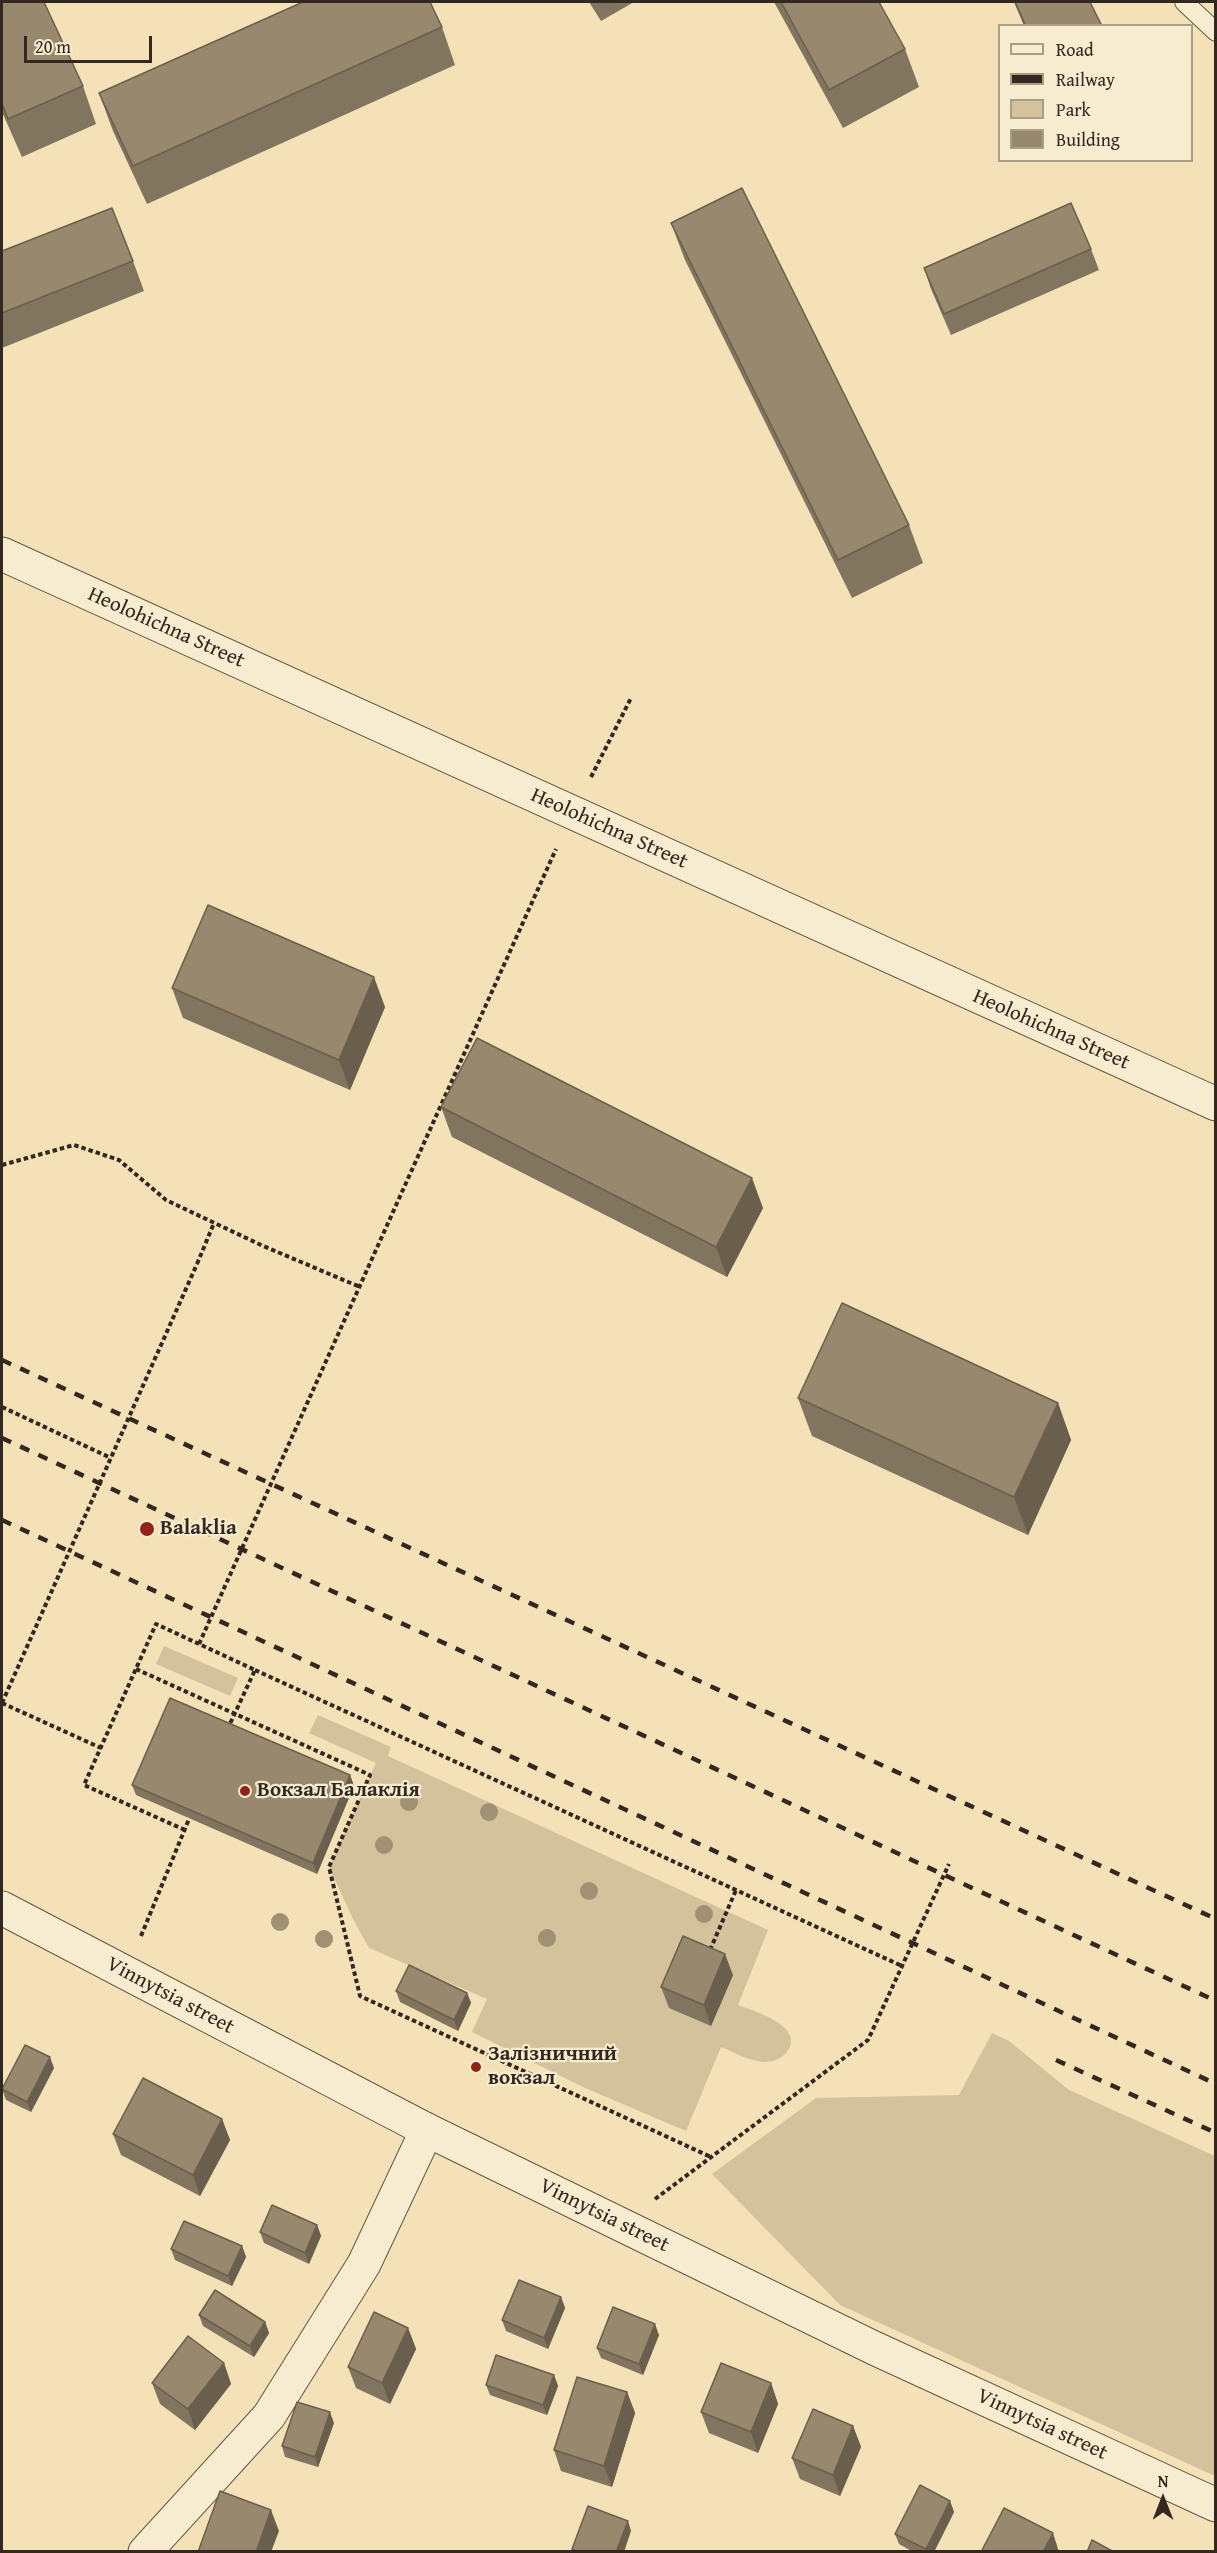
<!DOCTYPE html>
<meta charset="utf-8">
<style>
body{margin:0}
#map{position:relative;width:1217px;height:2553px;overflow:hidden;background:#f5e1b7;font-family:"Gentium Book Plus",serif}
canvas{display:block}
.frame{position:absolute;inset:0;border:3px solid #32281f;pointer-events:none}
.legend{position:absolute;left:998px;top:24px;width:195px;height:138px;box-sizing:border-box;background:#f8ecd0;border:2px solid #a99e89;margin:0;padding:8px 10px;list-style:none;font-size:18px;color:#32281f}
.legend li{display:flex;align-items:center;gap:12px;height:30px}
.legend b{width:30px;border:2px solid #a99e89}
.north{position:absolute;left:1133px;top:2469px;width:60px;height:60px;-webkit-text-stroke:4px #f8ecd0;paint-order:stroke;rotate:0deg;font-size:16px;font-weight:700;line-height:24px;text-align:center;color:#32281f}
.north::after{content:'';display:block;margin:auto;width:21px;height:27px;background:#32281f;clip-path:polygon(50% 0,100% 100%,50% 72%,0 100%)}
.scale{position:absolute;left:24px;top:36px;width:128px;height:27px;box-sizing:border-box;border:3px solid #32281f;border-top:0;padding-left:8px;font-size:18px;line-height:21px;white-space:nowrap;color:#32281f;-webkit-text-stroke:4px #f8ecd0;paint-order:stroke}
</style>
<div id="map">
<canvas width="1217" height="2553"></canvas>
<div class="frame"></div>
<ul class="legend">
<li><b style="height:8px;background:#f8ecd0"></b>Road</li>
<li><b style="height:8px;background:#32281f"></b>Railway</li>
<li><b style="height:16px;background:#d4c29d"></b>Park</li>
<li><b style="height:16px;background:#97886e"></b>Building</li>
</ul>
<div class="north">N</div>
<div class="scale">20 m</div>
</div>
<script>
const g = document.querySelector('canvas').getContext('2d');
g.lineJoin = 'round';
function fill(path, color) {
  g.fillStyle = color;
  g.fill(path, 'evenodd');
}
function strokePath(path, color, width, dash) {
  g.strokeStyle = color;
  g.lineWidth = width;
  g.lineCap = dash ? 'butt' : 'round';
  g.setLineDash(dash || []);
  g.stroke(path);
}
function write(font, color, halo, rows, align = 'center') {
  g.font = font + ' "Gentium Book Plus",serif';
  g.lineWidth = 4.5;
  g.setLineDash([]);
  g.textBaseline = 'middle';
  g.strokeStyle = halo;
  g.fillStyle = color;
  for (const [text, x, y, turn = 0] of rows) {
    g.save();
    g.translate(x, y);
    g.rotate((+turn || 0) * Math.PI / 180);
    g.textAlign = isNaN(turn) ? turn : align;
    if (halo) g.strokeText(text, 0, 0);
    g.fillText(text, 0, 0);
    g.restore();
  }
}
fill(new Path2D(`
 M164,1646L238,1678L230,1696L156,1664Z
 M318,1715L391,1747L388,1756L768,1930L738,2005C754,2011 808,2027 786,2053C781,2059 772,2062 765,2062C750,2062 734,2052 721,2047L686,2131L585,2088L472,2032L487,1999L369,1948L353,1919L329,1867L376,1763L309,1733Z
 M992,2033L1009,2041L1069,2090L1215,2156V2476L840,2305L712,2174L816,2098L959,2095Z`), '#d4c29d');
const service = new Path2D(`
 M1184,2L1216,32`);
const minor = new Path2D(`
 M145,2552L269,2416L364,2264L427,2130`);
const tertiary = new Path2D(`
 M2,554L1216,1104
 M2,1908L427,2130L874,2348L1216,2505`);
strokePath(service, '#635645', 20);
strokePath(minor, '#635645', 35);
strokePath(tertiary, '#635645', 35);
strokePath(new Path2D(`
 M591,777L631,698
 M2,1165L74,1145L119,1160L166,1200L261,1245L360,1287
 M197,1264L214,1223
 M2,1407L111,1458
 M199,1644L556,849
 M136,1669L370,1775L329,1867L360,1996L711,2157
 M255,1670L902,1966
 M2,1703L101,1748
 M185,1830L84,1785L156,1624L255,1670L228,1728
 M141,1936L189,1819
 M710,1950L736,1890
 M655,2199L868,2040L949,1864`), '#32281f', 4, [4.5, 3]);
strokePath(service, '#f8ecd0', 18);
strokePath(minor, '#f8ecd0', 33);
strokePath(tertiary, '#f8ecd0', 33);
strokePath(new Path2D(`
 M2,1360L1216,1919
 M2,1438L1216,2001
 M2,1520L1216,2084
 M1056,2060L1216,2133`), '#32281f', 4.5, [10, 10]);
strokePath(new Path2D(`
 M2,1703L197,1264`), '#32281f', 4, [4.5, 3]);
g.fillStyle = '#a09074';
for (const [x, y] of [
 [409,1802],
 [489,1812],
 [384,1845],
 [589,1891],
 [704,1914],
 [280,1922],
 [547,1938],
 [324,1939]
]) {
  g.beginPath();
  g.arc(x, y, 9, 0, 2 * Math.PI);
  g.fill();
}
fill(new Path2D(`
 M2,2L83,86L96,124L22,157L2,112Z
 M589,2H634L601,21Z
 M774,2H879L905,49L919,87L843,128Z
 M1014,2H1090L1102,26H1024Z
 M442,27L455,65L147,204L113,131L99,93Z
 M671,223L909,525L923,563L852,598L685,260Z
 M1091,249L1099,270L951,335L931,289L924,268Z
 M2,251L133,261L144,291L2,348Z
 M172,988L385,1007L350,1090L183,1018Z
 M441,1107L763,1208L727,1277L452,1137Z
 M798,1398L1058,1403L1071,1440L1028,1535L812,1436Z
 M350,1775L354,1786L317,1874L136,1795L132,1785Z
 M733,1975L711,2026L669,2008L661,1987Z
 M396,1991L467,1993L471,2003L458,2031L400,2002Z
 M54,2068L31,2112L6,2100L2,2089Z
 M222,2119L230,2140L200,2196L121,2155L113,2134Z
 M317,2225L321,2236L309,2264L264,2243L260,2232Z
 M242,2246L246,2257L232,2286L175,2260L171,2249Z
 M561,2297L565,2308L548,2349L506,2331L502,2320Z
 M199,2315L265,2322L269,2333L254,2357L203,2326Z
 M408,2328L416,2349L390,2404L356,2388L348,2367Z
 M659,2335L643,2375L601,2358L597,2348Z
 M224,2363L231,2384L195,2430L160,2404L152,2383Z
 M554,2375L558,2386L547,2415L490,2395L486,2385Z
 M771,2383L778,2404L758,2453L709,2433L701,2412Z
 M627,2392L635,2413L612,2487L561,2471L554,2450Z
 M334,2423L318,2467L285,2457L282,2446Z
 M853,2426L861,2447L840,2496L800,2479L792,2458Z
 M950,2501L954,2512L934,2552H913L899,2544L895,2534Z`), '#82755f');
fill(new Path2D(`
 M374,977L385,1007L350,1090L339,1060Z
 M752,1178L763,1208L727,1277L716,1247Z
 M1058,1403L1071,1440L1028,1535L1014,1497Z
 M350,1775L354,1786L317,1874L313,1863Z
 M725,1954L733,1975L711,2026L704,2005Z
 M467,1993L471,2003L458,2031L454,2020Z
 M50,2057L54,2068L31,2112L27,2102Z
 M222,2119L230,2140L200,2196L193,2175Z
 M317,2225L321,2236L309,2264L305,2253Z
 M242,2246L246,2257L232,2286L228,2276Z
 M561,2297L565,2308L548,2349L544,2338Z
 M265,2322L269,2333L254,2357L250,2346Z
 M655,2324L659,2335L643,2375L639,2364Z
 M408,2328L416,2349L390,2404L382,2383Z
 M224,2363L231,2384L195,2430L188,2409Z
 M554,2375L558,2386L547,2415L543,2405Z
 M771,2383L778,2404L758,2453L751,2432Z
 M627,2392L635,2413L612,2487L604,2466Z
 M330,2412L334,2423L318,2467L315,2457Z
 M853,2426L861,2447L840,2496L833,2475Z
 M950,2501L954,2512L934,2552H927L926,2549Z
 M271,2510L279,2531L271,2552H256Z
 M628,2521L631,2531L624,2552H616Z
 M1053,2533L1059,2552H1043Z`), '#6a5f4d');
const building = new Path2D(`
 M2,2H44L83,86L8,119L2,104Z
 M303,2H430L442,27L133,166L99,93Z
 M781,2H879L905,49L829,90Z
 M1015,2H1090L1102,26H1026Z
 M742,188L909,525L838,560L671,223Z
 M1071,203L1091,249L944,314L924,268Z
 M112,208L133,261L2,313V251Z
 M208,905L374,977L339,1060L172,988Z
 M477,1038L752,1178L716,1247L441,1107Z
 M842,1303L1058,1403L1014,1497L798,1398Z
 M170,1698L350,1775L313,1863L132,1785Z
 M683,1936L725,1954L704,2005L661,1987Z
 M409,1965L467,1993L454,2020L396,1991Z
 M25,2045L50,2057L27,2102L2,2089Z
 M143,2078L222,2119L193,2175L113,2134Z
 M272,2205L317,2225L305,2253L260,2232Z
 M184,2221L242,2246L228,2276L171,2249Z
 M519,2280L561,2297L544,2338L502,2320Z
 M215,2290L265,2322L250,2346L199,2315Z
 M613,2307L655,2324L639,2364L597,2348Z
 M374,2312L408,2328L382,2383L348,2367Z
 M188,2336L224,2363L188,2409L152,2383Z
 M496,2355L554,2375L543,2405L486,2385Z
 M721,2363L771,2383L751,2432L701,2412Z
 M577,2377L627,2392L604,2466L554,2450Z
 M297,2402L330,2412L315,2457L282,2446Z
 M813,2409L853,2426L833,2475L792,2458Z
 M920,2485L950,2501L926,2549L895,2534Z
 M220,2491L271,2510L256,2552H198Z
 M588,2506L628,2521L616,2552H578L572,2549Z
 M1004,2508L1053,2533L1043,2552H981Z
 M1092,2540L1114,2552H1087Z`);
fill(building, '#97886e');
strokePath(building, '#6a5f4d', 1.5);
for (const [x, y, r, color] of [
 [147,1529,8,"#8f2418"],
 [245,1791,6,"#8f2418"],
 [476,2067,6,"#8f2418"]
]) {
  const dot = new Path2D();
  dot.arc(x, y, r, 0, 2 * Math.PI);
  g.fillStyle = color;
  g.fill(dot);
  strokePath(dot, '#f8ecd0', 2);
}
write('21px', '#32281f', '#f8ecd0', [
 ["Heolohichna Street",166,628,24],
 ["Heolohichna Street",609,829,24],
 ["Heolohichna Street",1051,1030,24],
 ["Vinnytsia street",170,1996,28],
 ["Vinnytsia street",604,2216,26],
 ["Vinnytsia street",1042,2425,25]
]);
write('bold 21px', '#32281f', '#f8ecd0', [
 ["Balaklia",160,1529],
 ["Вокзал Балаклія",257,1791],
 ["Залізничний",488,2055],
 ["вокзал",488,2079]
], 'left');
</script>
